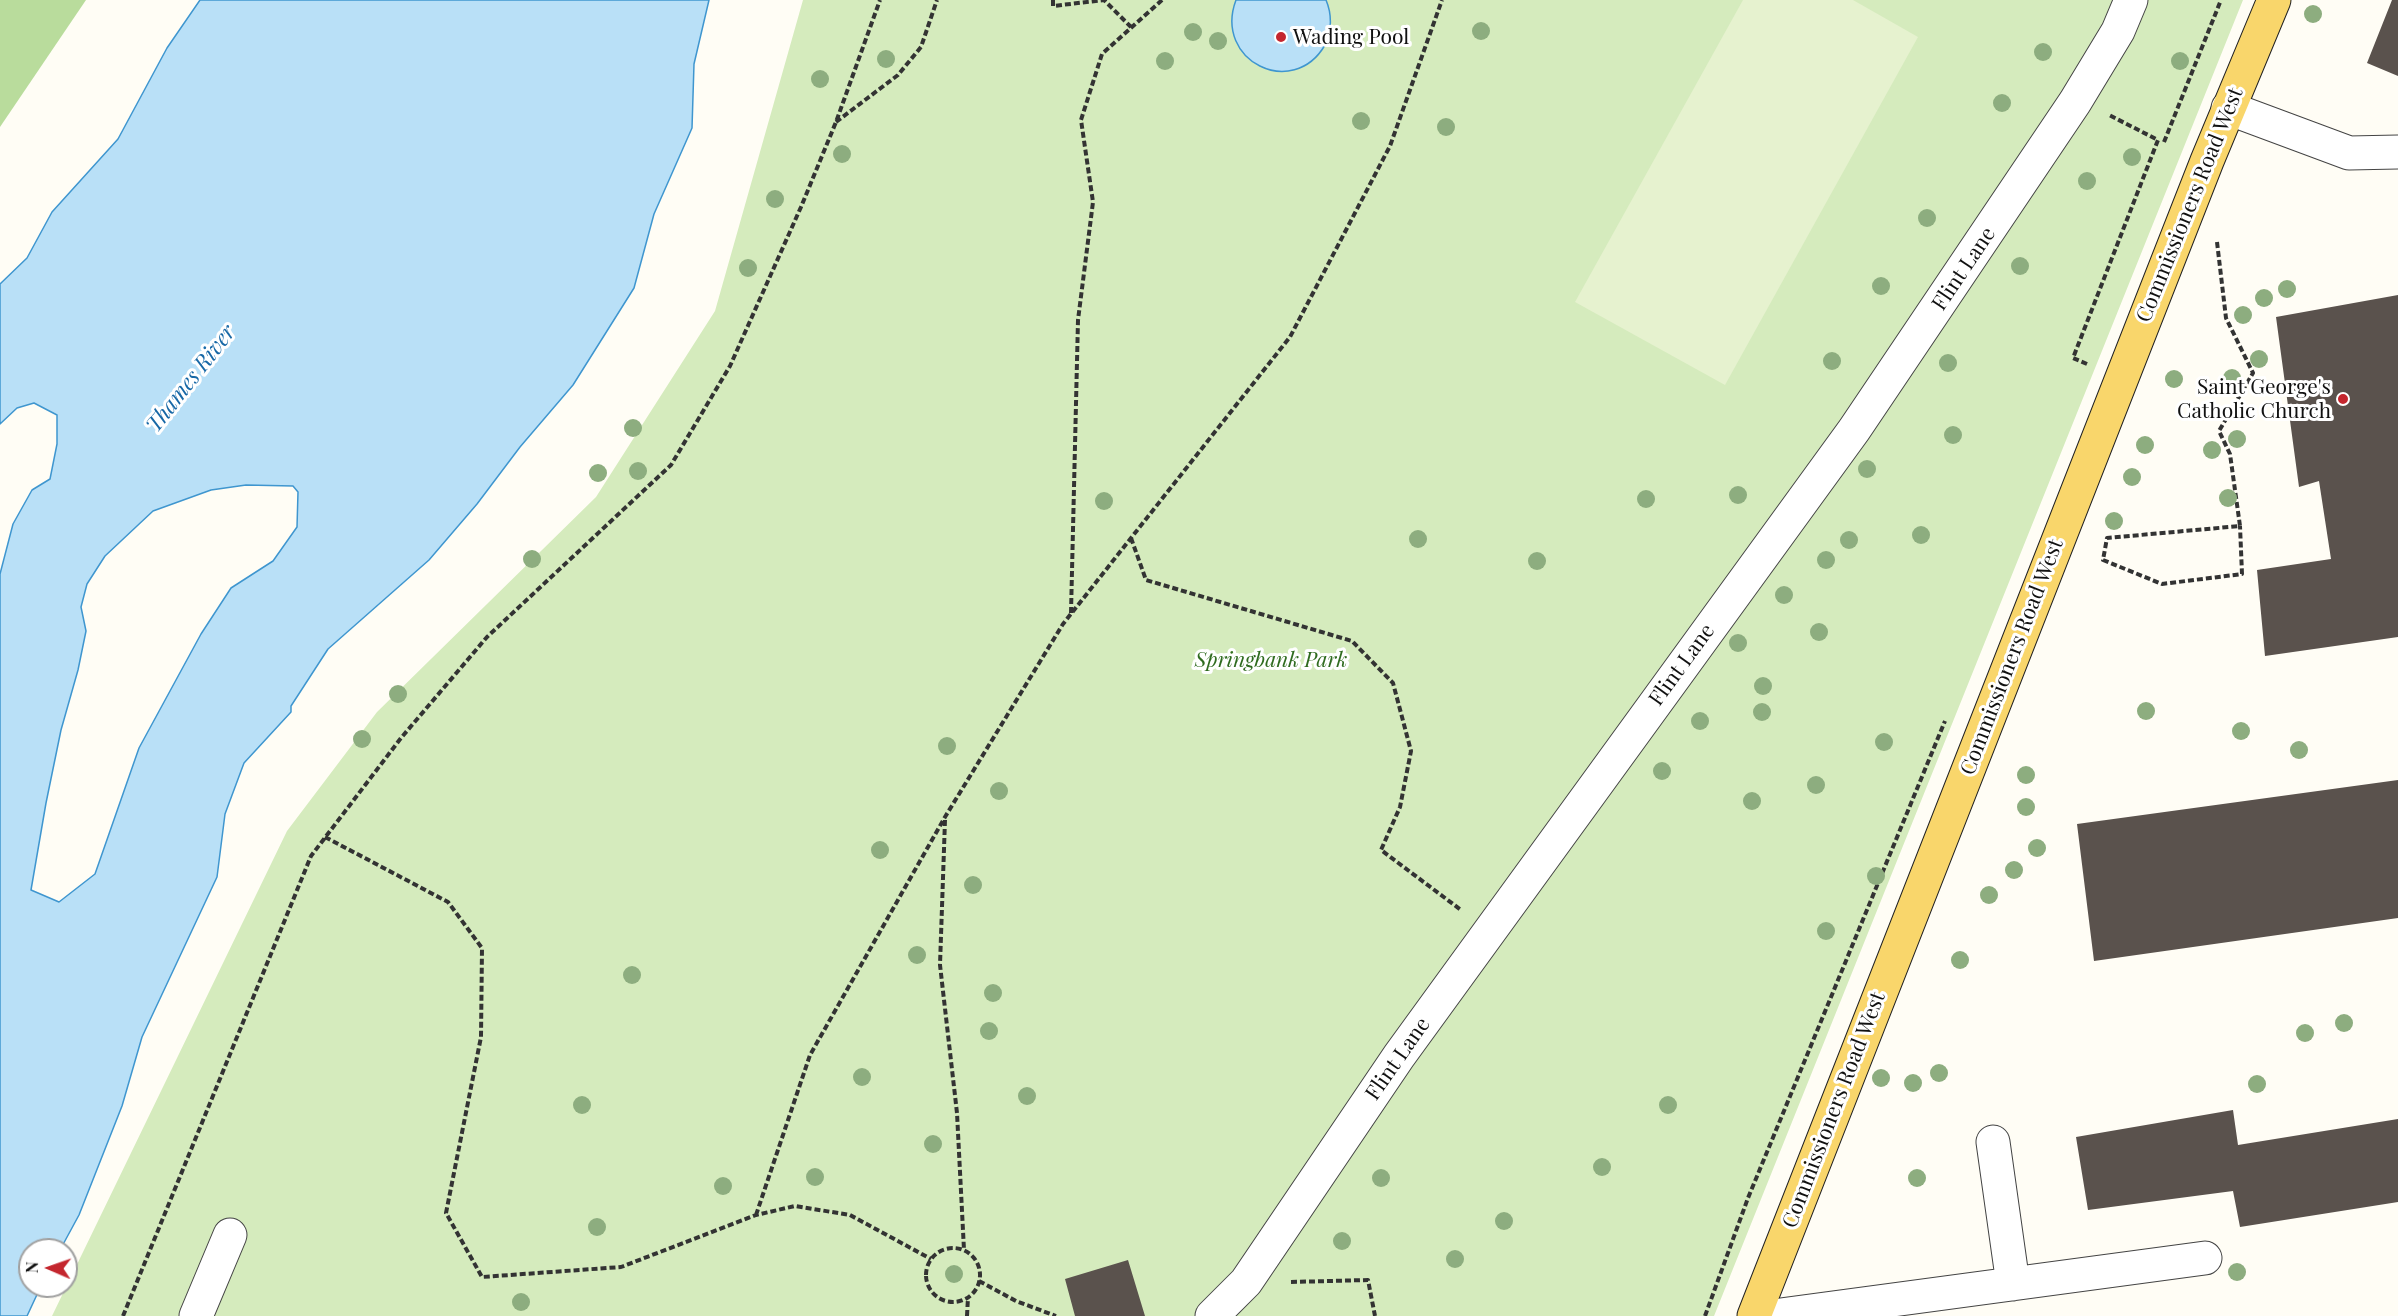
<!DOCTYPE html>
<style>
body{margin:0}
#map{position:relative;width:2398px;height:1316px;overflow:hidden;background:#fffdf5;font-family:"Playfair Display",serif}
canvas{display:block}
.north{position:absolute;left:18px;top:1238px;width:60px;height:60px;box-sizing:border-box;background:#fff;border:2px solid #a0a0a0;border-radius:50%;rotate:272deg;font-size:16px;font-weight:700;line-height:24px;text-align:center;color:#111}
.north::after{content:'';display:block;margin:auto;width:21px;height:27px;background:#c4262e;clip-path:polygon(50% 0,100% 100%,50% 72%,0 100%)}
</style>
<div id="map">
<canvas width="2398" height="1316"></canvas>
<div class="north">N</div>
</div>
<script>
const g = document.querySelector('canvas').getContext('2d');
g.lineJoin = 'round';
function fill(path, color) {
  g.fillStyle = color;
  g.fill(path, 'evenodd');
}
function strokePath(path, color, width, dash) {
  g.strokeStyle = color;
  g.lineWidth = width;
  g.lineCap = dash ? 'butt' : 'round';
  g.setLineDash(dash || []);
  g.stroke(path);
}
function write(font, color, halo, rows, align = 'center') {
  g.font = font + ' "Playfair Display",serif';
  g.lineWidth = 6;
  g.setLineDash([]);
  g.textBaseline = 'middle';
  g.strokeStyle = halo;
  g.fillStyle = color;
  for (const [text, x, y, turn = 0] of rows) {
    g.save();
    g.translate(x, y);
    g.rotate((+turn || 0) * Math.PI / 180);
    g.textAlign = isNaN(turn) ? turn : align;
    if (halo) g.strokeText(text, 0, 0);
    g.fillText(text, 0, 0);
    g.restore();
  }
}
fill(new Path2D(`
 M803,0H2243L1714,1316H52L287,831L377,712L596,497L715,311Z`), '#d5ebbd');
fill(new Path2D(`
 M0,0H86L0,127Z`), '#b9dc9c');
fill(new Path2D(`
 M1743,0H1853L1918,37L1725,385L1575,302Z`), '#e6f2cf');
const water = new Path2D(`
 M200,0H709L694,64L692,128L654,214L634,288L573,385L520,447L477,504L429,560L328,649L291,706V712L244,763L225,814L217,877L142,1037L122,1106L79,1215L60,1250H30V1286H41L27,1316H0V574L13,524L32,490L50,479L57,444V415L34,403L17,408L0,424V284L27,258L52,212L118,139L167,48ZM246,485L293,486L298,492L297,527L273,561L231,588L201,634L139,748L95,874L59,902L31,890L46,803L61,730L78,670L86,631L81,607L87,584L105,556L153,511L211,490Z
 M1236,0H1326C1332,14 1332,31 1325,45C1293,100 1213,61 1236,0Z`);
fill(water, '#b9e0f7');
strokePath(water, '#3f96cf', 1.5);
fill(new Path2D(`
 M2392,0H2398V76L2367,63Z
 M2398,295V637L2265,656L2257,570L2331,559L2319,481L2299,487L2276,317Z
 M2398,780V918L2094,961L2077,824Z
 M2233,1110L2238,1145L2398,1119V1202L2240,1227L2233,1191L2088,1210L2076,1137Z
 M1128,1260L1145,1316H1075L1065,1279Z`), '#5a524d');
const minor = new Path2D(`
 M2228,108L2349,153L2398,152
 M1993,1142L2013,1284
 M196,1316L230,1235
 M1212,1316L1246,1282L1399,1056L1854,430L2075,102L2118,31L2131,0
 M1773,1316L2205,1258`);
const major = new Path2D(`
 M1754,1316L2207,161L2274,0`);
strokePath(minor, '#444', 35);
strokePath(major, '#222', 35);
strokePath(new Path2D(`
 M1053,0V6L1104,0L1131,27
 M836,122L898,75L921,47L937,0
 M2164,142L2221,0
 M2217,242L2226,318L2253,373L2219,431L2230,454L2240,526L2107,538L2103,560L2162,584L2242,574L2240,526
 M2087,364L2073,358L2158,140L2109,115
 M1131,538L1146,580L1352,641L1393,683L1411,751L1400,807L1381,850L1461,910
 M1071,613L1078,320L1093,202L1081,120L1102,54L1162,0
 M945,820L940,965L957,1113L964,1250
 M325,837L448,902L482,948L481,1037L446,1213L482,1277L621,1267L756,1215L795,1206L850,1215L931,1259
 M756,1215L810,1055L945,817L1063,624L1290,337L1390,146L1442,0
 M926 1275a27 27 0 1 1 54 0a27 27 0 1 1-54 0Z
 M979,1281L1016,1301L1056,1316
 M1291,1282L1368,1280L1375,1316
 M123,1316L311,856L401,738L487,637L671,465L730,366L801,207L836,122L880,0
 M967,1316L968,1297
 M1705,1316L1748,1198L1945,721`), '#333', 4, [6, 3]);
strokePath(minor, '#fff', 33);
strokePath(major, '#f9d66b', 33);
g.fillStyle = '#8dad7f';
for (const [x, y] of [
 [2313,14],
 [1481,31],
 [1193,32],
 [1218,41],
 [2043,52],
 [886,59],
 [1165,61],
 [2180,61],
 [820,79],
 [2002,103],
 [1361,121],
 [1446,127],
 [842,154],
 [2132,157],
 [2087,181],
 [775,199],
 [1927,218],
 [2020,266],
 [748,268],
 [1881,286],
 [2287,289],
 [2264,298],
 [2243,315],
 [2259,359],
 [1832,361],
 [1948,363],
 [2232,378],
 [2174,379],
 [633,428],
 [1953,435],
 [2237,439],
 [2145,445],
 [2212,450],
 [1867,469],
 [638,471],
 [598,473],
 [2132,477],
 [1738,495],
 [2228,498],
 [1646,499],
 [1104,501],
 [2114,521],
 [1921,535],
 [1418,539],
 [1849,540],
 [532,559],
 [1826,560],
 [1537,561],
 [1784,595],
 [1819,632],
 [1738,643],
 [1763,686],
 [398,694],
 [2146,711],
 [1762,712],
 [1700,721],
 [2241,731],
 [362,739],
 [1884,742],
 [947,746],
 [2299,750],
 [1662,771],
 [2026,775],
 [1816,785],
 [999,791],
 [1752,801],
 [2026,807],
 [2037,848],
 [880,850],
 [2014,870],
 [1876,876],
 [973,885],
 [1989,895],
 [1826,931],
 [917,955],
 [1960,960],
 [632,975],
 [993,993],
 [2344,1023],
 [989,1031],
 [2305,1033],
 [1939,1073],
 [862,1077],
 [1881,1078],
 [1913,1083],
 [2257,1084],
 [1027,1096],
 [582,1105],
 [1668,1105],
 [933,1144],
 [1602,1167],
 [815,1177],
 [1381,1178],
 [1917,1178],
 [723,1186],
 [1504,1221],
 [597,1227],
 [1342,1241],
 [1455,1259],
 [2237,1272],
 [954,1274],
 [521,1302]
]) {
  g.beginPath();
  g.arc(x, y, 9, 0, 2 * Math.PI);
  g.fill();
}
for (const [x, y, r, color] of [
 [1281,37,6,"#c4262e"],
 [2343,399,6,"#c4262e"]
]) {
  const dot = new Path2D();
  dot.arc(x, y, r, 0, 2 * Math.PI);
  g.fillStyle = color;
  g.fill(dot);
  strokePath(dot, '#fff', 2);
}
write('21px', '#111', '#fff', [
 ["Wading Pool",1293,37],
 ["Saint George's",2331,387,"right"],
 ["Catholic Church",2331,411,"right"]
], 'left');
write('21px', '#111', '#fff', [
 ["Commissioners Road West",2190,205,-68],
 ["Flint Lane",1964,269,-56],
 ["Commissioners Road West",2012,657,-69],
 ["Flint Lane",1682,665,-54],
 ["Flint Lane",1398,1059,-55],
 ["Commissioners Road West",1834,1110,-69]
]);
write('italic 21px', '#2f6b1f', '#fff', [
 ["Springbank Park",1271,660]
]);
write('italic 22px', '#1768a6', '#fff', [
 ["Thames River",191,379,-52]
]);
</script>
